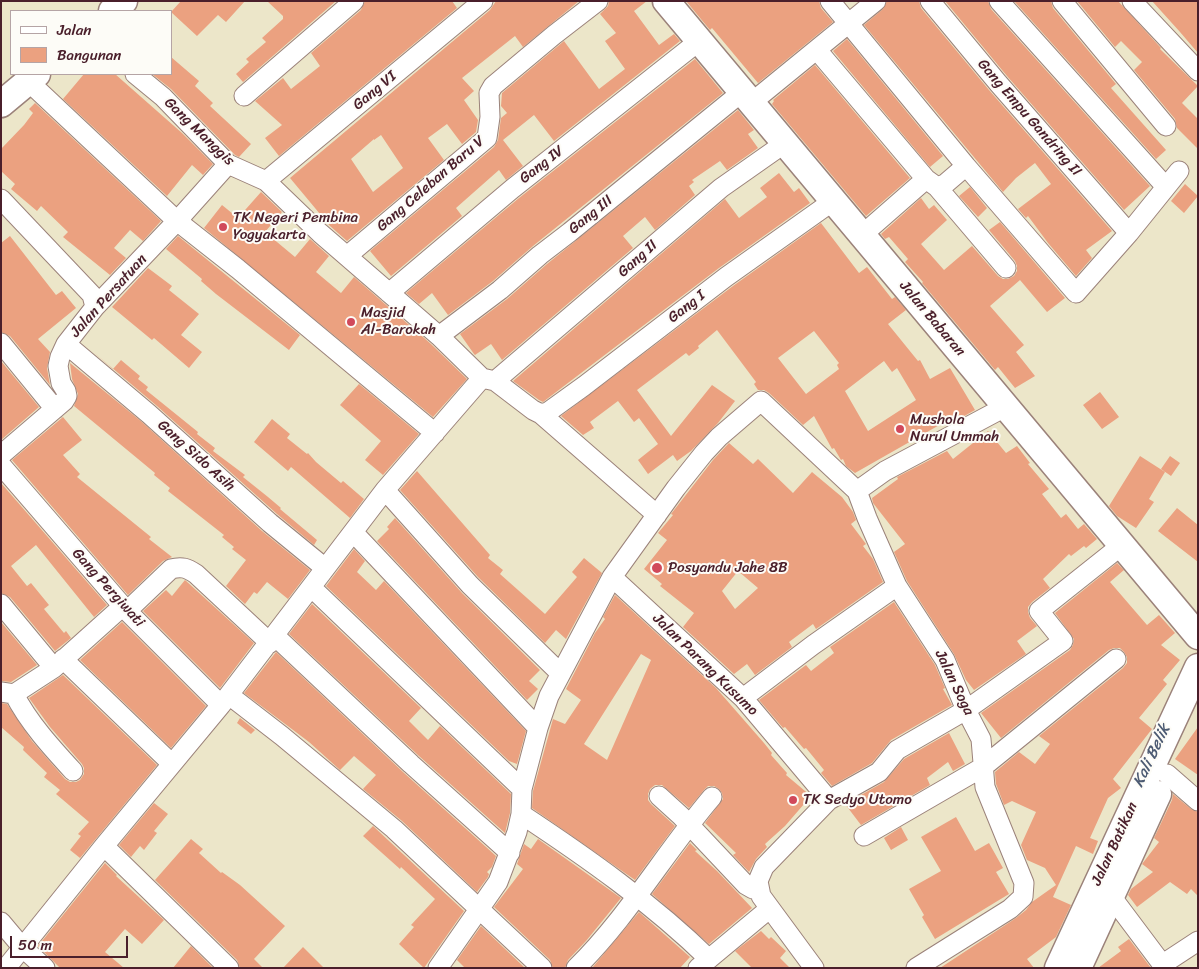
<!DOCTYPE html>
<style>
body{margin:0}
#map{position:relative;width:1199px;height:969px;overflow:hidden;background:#ece6c9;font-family:Sriracha,sans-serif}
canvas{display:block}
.frame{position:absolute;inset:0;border:2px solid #4a1f2b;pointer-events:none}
.legend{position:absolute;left:10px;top:10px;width:162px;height:65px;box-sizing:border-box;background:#fdfcf7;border:1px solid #b5a4a5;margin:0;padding:6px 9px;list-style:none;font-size:15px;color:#4a1f2b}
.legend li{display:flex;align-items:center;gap:10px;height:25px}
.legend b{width:25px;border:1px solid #b5a4a5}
.scale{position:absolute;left:10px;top:936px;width:118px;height:22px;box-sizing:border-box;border:2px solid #4a1f2b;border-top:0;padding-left:6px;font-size:15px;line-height:18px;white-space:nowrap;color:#4a1f2b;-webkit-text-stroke:4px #fdfcf7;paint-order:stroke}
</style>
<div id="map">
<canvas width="1199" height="969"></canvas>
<div class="frame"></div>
<ul class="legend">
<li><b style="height:6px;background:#fff"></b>Jalan</li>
<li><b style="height:14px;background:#eba180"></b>Bangunan</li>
</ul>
<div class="scale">50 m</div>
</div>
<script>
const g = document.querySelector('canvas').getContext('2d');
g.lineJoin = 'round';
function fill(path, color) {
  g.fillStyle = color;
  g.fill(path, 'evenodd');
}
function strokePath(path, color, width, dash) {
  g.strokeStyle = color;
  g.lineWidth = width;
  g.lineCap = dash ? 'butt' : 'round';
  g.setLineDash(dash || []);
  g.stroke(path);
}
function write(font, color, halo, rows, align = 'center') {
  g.font = font + ' Sriracha,sans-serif';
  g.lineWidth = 4;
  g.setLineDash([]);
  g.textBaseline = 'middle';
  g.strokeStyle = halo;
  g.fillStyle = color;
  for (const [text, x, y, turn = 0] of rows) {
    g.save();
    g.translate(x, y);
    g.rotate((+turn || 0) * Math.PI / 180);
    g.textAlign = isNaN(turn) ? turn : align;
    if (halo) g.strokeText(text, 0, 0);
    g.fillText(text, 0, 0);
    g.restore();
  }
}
fill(new Path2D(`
 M181,1H245L226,22L218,15L197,36L171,12Z
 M267,1H336L243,82L236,74L249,62L246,59L266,42L262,38L283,19V16Z
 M365,1H452L457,8L279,156L265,138L282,125L255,101L283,78L291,89L320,66L311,53L361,10Z
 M496,1H579L523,47L515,36L462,78L474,91L464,100L478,120L476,132L462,144L447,124L428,138L444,160L347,241L330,226L290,178L490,10ZM381,135L403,168L373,192L351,159L374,139V140Z
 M609,1H647L634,11L659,45L674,34L680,41L554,141L534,115L503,140L523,166L506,180L499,170L456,208L462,216L391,276L370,251L494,147L498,140L501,118L507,113L501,106L502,93L564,41L599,89L625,69L605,41L616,33L600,14L608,6Z
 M686,1H819L821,8L833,22L758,83L712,28L710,30Z
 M887,1H919L921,8L989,90L1112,231L1086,250L1092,258L1076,276L1048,243L1028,216L1026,218L1018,209L1051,184L1035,163L1016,178L1003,192L864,25L883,9Z
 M945,1H988L991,9L1150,186L1124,210L1007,76Z
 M1014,1H1051L1053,8L1116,84L1111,88L1166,150L1156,159Z
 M1077,1H1118L1161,48L1160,49L1198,86L1182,103L1198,119V149L1177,128L1175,119L1134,70L1142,62L1121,41L1115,47Z
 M1152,1H1198V53L1180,32Z
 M847,39L943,156L930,167L833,51Z
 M171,57L199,81L195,86L213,103L210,106L251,144L239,157L235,155L171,89L152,74H171Z
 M695,59L723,93L533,246L493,281L448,315L432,293L419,304L406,293L519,198Z
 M815,65L910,178L866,216L772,104L774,101L773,100Z
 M84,74H115L182,133L213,164L203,175L192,165L167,196L63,99Z
 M35,103L161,221L143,241L130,230L114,248L126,258L110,275L63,237L68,232L41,206L37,211L11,189L15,184L1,171V149L24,125L33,113L29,109Z
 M738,110L754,130L748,134L758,148L727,170L720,161L692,180L694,182L689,186L695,195L655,230L645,217L623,236L633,248L502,360L491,344L475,355L474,354L460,334L507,299L547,264Z
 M779,173L794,192L799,188L810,203L719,268L543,402L539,400L513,381L725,199L739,218L767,197L760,188Z
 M1185,184L1198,196L1184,213L1171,201Z
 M970,187L987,208L978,217L959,196Z
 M261,192L282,212L265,232L295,257L310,239L329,256L316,272L341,293L354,277L431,344L467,379L433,417L204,228L222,205L238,218Z
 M921,198L929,209L934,205L947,220L921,244L944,270L972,246L998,276L1003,279H1008L1014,276L1017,271V266L1015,261L989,230L1000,222L1065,298L1047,312L1020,280L990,306L1024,345L1016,352L1035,376L1015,388L998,367L995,370L922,283L923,282L905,262L908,259L889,237L885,239L881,234Z
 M821,223L859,273L867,267L892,299L895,297L906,310L888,324L918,361L920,360L930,379L950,368L975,410L959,419L957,415L855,473L846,466L843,459L841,460L834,448L832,449L814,416L803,425L769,393L764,390H758L754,384L756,382L717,330L698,346L699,348L689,356L686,353L637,390L671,436L712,385L735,401L718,423L691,451L677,461L673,455L648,474L638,460L658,444L639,418L634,422L618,401L590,422L594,428L583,435L561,416L733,286ZM814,331L839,363L837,365L839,369L806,394L778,358ZM884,361L892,372L897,368L916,400L868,431L845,391Z
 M10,236L56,295L62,291L76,308L38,339L50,352L47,368L50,385L10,336L1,332V243Z
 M178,236L300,335L289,350L216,294L201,281L202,279L166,249Z
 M148,268L172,286L169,290L199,314L181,335L202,352L189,368L154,338L152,340L112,307Z
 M91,350L113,369L121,360L140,376L138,379L148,387L146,390L198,432L197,434L215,448L213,451L245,475L243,477L268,497L281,508L280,509L317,540L314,545L277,514L157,406Z
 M1,361L39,407L1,440Z
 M70,363L142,422L262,531L310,570L288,599L267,582L257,594L254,592L245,604L226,586L246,560L232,549L234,547L222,537L224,535L168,491L170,488L154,475L155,473L74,406L78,394L72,379Z
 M359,384L419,434L383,475L365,460L381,441L340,405Z
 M1100,392L1119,417L1102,429L1083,405Z
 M63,417L82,440L63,455L80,474L77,477L151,537L149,539L172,557L163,561L128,595L12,460Z
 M272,419L290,434L287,438L307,454L308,453L316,462L341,483L343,481L364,499L350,518L291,467L288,471L254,442Z
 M988,431L1006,453L1017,446L1030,463L1028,464L1049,489L1042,494L1061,518L1066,514L1078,529L1084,524L1097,539L1086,548L1084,546L1071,556L1069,554L1043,579L1050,588L1032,602L1028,607V612L1030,618L1037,626L1017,641L1026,654L974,690L966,680L954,654L907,581L894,552L905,544L873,503L872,498L898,479L897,477L947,451L953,459Z
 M729,443L753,464L758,459L793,493L812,472L842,497L853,512L856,520L851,524L866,544L863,546L873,559L883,582L816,629L813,624L789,642L792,647L755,675L747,664L734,674L683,627L694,613L660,586L662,584L644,569L667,540L658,533L673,515L671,514L713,460ZM738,571L758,588L735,609L722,591Z
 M1140,456L1165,472L1149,499L1154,502L1136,528L1117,516L1109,506Z
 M1170,456L1180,463L1171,476L1161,469Z
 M417,471L490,555L488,558L503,570L500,574L545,614L577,577L572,572L584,558L602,573L566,639L556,630L545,643L478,577L400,490Z
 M1,483L107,605L94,617L36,545L11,566L27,586L31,583L49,605L44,609L64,633L66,631L71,638L55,651L10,597L1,593Z
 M1177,508L1198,525V562L1158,531Z
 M395,518L462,593L540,670L529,681L538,689L527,700L377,541L389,529L387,527Z
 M354,549L365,561L357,572L376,590L384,581L526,731L517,764L509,761L326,586Z
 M1117,563L1124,570L1110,582L1147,625L1159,615L1175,633L1161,645L1180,660L1163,680L1167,684L1139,718L1152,729L1113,779L1121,788L1108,798L1090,838L1098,841L1093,854L1076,846L1053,897L1071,905L1056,937L1027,959L1034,968H940L1016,918L1026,910L1032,902L1056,885L1045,868L1027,860L1021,845L1036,812L1012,801L1004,805L996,784L995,772L1019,752L1035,764L1050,744L1039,736L1123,668L1127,663V657L1124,652L1120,648H1114L1109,650L1001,738L981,713L1070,650L1073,645L1074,639L1055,613Z
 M185,580L254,643L220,688L143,611L166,590L172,596Z
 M615,595L716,688L764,743L772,753L771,755L787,773L786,775L811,796L785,826L765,844L767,847L756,859L749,872L733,855L736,853L705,823L723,799L722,793L719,789L714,786H708L704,790L689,808L662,785H655L650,789L648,794V800L651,804L675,826L635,880L532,808L533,791L553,719L565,724L581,700L566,689L595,633L605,619L603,617ZM641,654L651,660L607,760L584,744Z
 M894,602L935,665L945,688L943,689L952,705L891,740L872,763L832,786L821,773L824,770L806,748L804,749L785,727L783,728L759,700L806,665L811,671L834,653L830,647Z
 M312,604L421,708L409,721L428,740L440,726L511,794L510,813L505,833L419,756L289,634Z
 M1,622L37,665L11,682L1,681Z
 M122,622L206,706L171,748L80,660Z
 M276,652L403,772L496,856L492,867L487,872L489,874L488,877L477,892L402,821L363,789L376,775L354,756L340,770L309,742L244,693Z
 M63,675L157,765L80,858L70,850L81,836L78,834L89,822L56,794L60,790L44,777L47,773L23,750L24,747L1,727V703L7,704L32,741L65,779L70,782H76L80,780L84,774V768L82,764L50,727L29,698Z
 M240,718L255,730L251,734L237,723Z
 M1198,727V775L1175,759Z
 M949,733L965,764L953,771L948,762L927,778L930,785L861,825L845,804L884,782L904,759Z
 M1173,794L1191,809L1198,812V896L1191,889L1187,894L1170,882L1137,907L1128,895L1131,889L1153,872L1142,864L1159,842L1154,838L1172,800Z
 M154,803L168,814L154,831L157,833L144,850L140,846L131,857L119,845Z
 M956,817L975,851L989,843L1003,868L996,872L1009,894L935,939L922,917L924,915L909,889L941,871L921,837Z
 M373,826L464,911L424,968L399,944L414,927L411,925L435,899L401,867L400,869L363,836Z
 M901,827L908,840L891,850L884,838Z
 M191,839L203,849L199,853L221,873L222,872L240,885L285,926L254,959L263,968H240L237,960L155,880Z
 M538,839L621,898L586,941L568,960L565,968H553L550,960L494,907L523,869L517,864L524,844L531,849Z
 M690,843L697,850L695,851L717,871L752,908L709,944L652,894Z
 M105,863L117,875L116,876L164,920L142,944L125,929L105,952L124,968H60L38,946Z
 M639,912L690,957L680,968H592Z
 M481,926L525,968H465L457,960Z
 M761,931L769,939L771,937L786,951L780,958L790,968H752L735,951Z
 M1129,939L1151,968H1098L1121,951L1118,947Z
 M191,946L213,968H173Z
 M303,947L324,968H283Z`), '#eba180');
const street = new Path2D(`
 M830,1L966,166L1076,293L1129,233L1179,171
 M930,1L998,83L1129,233
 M999,1L1166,187
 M1062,1L1166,126
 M1132,1L1198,71
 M817,50L926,179
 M135,74L163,97L228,164L266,181L320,233L439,336L482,378L495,381L533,410L541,414L657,515
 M28,81L177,221L238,269L435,433
 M244,96L354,1
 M751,103L876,1
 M266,181L483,1
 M937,187L945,184L966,166
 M1,199L92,295L95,307
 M862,235L926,179L937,187L1006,268
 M347,256L487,138L490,117L489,93L493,86L554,35L598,1
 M389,293L512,189L699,41
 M439,336L500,290L540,255L570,232L742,92
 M1,343L55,409
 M66,344L149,414L270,523L325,568
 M495,381L721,188L785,143
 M541,414L548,412L584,386L726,277L833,201
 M1,455L64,401L67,396L66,391L61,383L58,366L60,357L66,344L95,307L177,221L228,164
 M1,465L127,611L221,705
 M385,490L470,585L560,673
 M353,532L538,728
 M612,577L743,698L829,800L764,867L758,881L761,896L814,968
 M311,587L522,789
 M1,604L54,668
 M127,611L171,569C182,566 187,568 196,574L270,643
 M275,636L411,764L510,853
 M63,659L172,764
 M1,692L14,694L54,668L123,606
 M14,694C29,723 51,747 73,771
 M229,695L282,736L394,829L542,968
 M743,698L813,645L897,586
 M1167,774L1198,801
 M659,796L681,816L746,885L753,889H759
 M829,800L879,772L897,750L966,710L1063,641L1039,611L1122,545
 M521,814C586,857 653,904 709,959
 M864,836L983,767L1116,659
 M104,846L229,968
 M1111,896L1165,968
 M1,922L22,947L45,968
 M1163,964L1198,941
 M6,968L104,846L221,705L385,490L482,378
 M438,968L498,882L517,832L521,814L522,789L538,728L549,696L612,577L676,488L704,453L719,437L761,401L857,491
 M576,968C628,917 665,852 712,797
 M698,968L769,909
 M916,968L1010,909L1023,897L1024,883L985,787L981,739L966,710L945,660L897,586L867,518L857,491L885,471L1005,407`);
const secondary = new Path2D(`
 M666,1L1198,636
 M112,11L124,1
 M1,104L37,74
 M1058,968L1198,667
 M1078,968L1158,794`);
strokePath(street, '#9b827a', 21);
strokePath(secondary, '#9b827a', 29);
strokePath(street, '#fff', 19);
strokePath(secondary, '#fff', 26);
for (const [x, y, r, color] of [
 [223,227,5,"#d1495b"],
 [351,322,5,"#d1495b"],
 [900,429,5,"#d1495b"],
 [657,568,6,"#d1495b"],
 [793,800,5,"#d1495b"]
]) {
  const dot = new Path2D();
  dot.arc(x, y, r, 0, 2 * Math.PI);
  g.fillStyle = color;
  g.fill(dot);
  strokePath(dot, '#fdfcf7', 2);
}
write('15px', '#4a1f2b', '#fdfcf7', [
 ["Gang VI",375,91,-40],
 ["Gang Empu Gandring II",1029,118,49],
 ["Gang Manggis",199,132,44],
 ["Gang IV",542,165,-38],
 ["Gang Celeban Baru V",431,184,-41],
 ["Gang III",591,215,-39],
 ["Gang II",638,259,-42],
 ["Jalan Persatuan",109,296,-48],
 ["Gang I",687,307,-38],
 ["Jalan Babaran",932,319,50],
 ["Gang Sido Asih",196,456,42],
 ["Gang Pergiwati",108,588,48],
 ["Jalan Parang Kusumo",705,665,44],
 ["Jalan Soga",954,683,64],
 ["Jalan Batikan",1115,844,-65]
]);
write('15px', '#4a1f2b', '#fdfcf7', [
 ["TK Negeri Pembina",233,218],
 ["Yogyakarta",233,235],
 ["Masjid",361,313],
 ["Al-Barokah",361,330],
 ["Mushola",910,420],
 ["Nurul Ummah",910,437],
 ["Posyandu Jahe 8B",668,568],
 ["TK Sedyo Utomo",803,800]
], 'left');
write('italic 16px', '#4d5b73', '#fdfcf7', [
 ["Kali Belik",1152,756,-65]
]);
</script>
